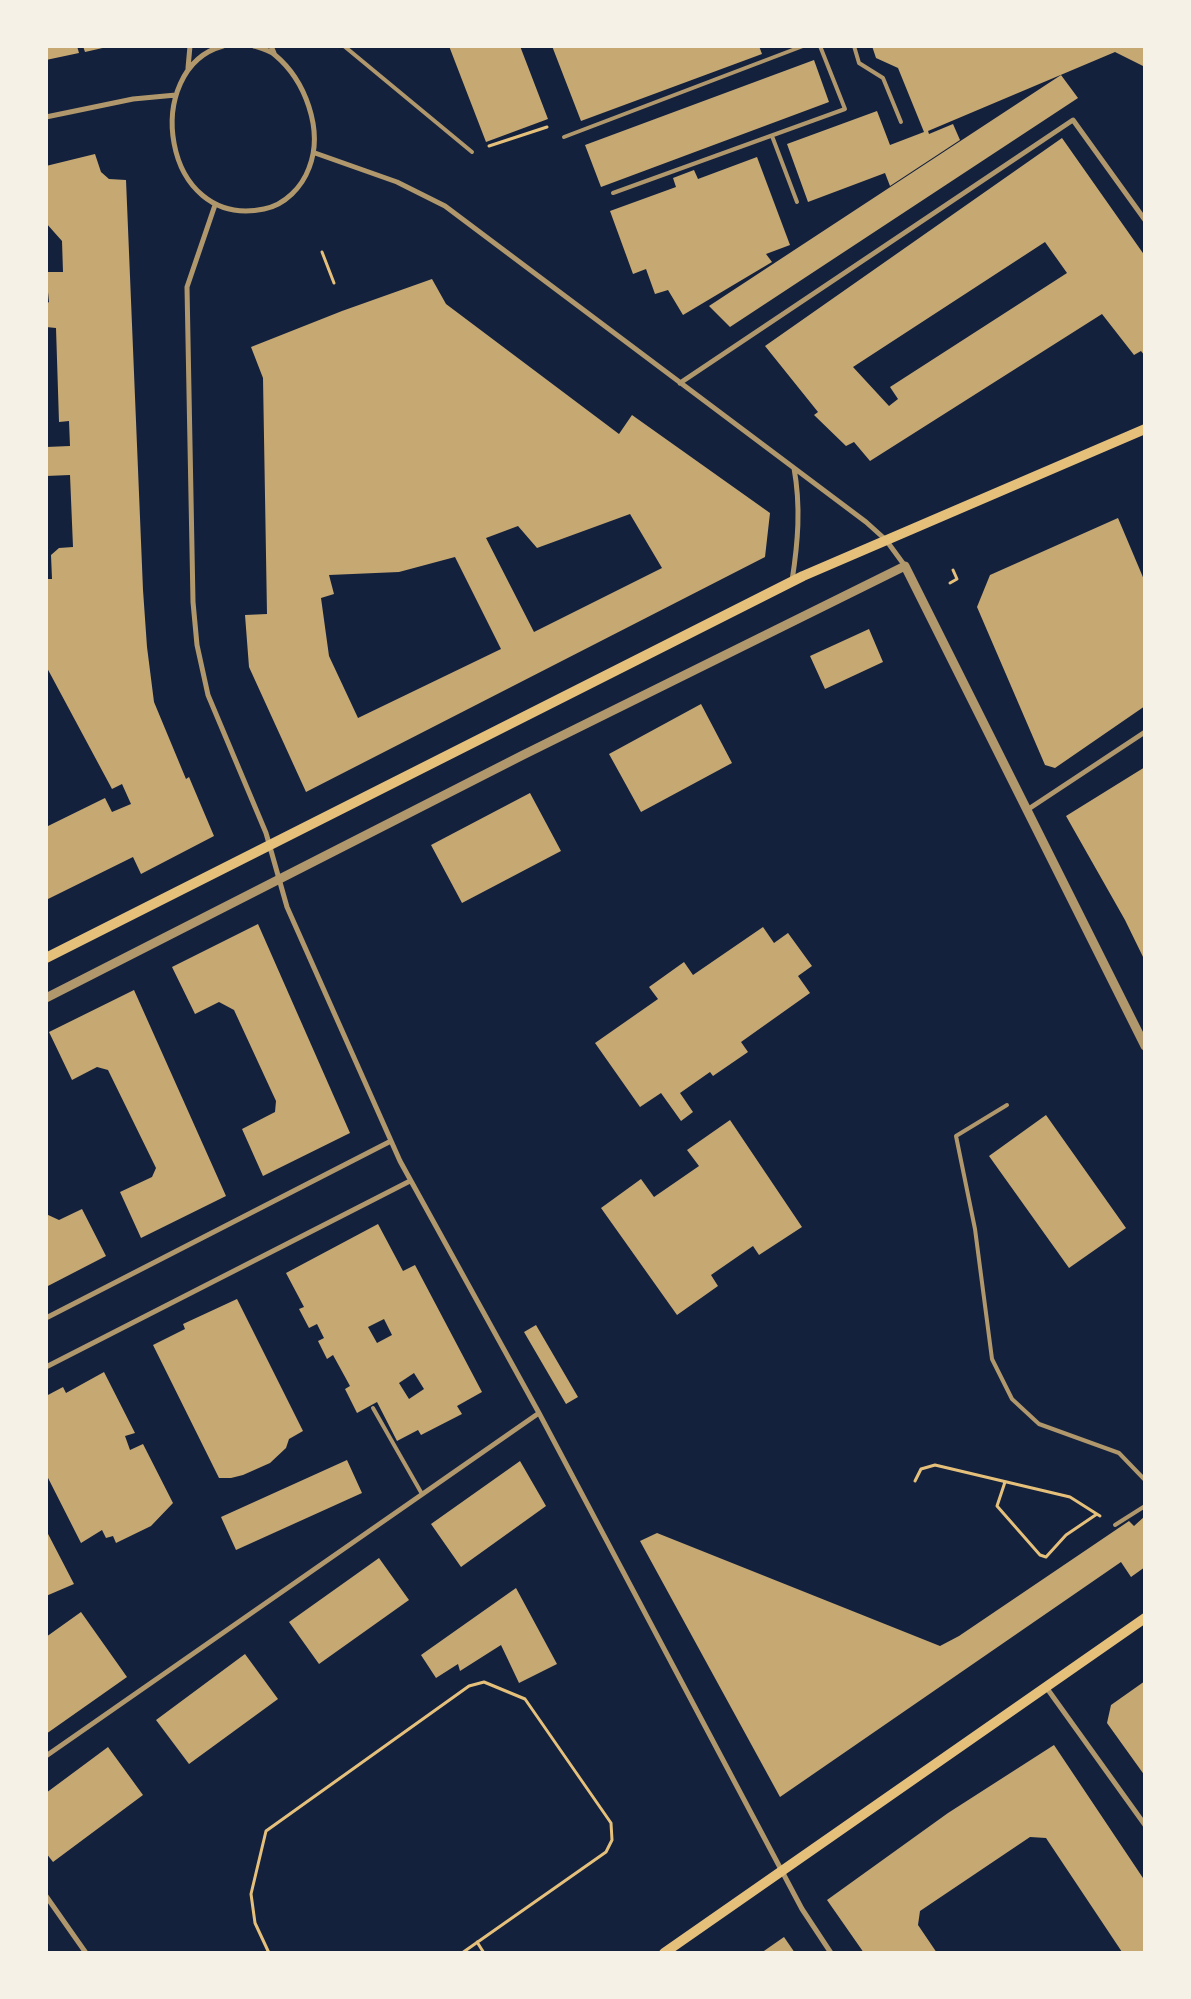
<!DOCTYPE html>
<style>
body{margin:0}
#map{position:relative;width:1191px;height:1999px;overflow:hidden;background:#14213d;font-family:"Source Serif 4",serif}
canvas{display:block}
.frame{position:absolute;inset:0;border:48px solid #f6f1e7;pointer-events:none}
</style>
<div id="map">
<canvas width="1191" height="1999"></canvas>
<div class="frame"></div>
</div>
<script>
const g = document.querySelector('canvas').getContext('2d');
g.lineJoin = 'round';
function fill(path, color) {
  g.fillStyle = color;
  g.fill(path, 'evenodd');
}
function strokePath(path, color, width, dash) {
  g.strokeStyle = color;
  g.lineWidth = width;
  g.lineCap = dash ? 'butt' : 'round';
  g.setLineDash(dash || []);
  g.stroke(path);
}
fill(new Path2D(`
 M46,46H77L79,53L46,60Z
 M83,46H107V47L85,52Z
 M449,46H520L548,119L486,142Z
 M552,46H759L762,54L581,121Z
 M872,46H1145V67L1115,52L928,131L929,134L953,124L960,140L890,186L885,173L808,202L787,144L877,111L890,145L924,132L898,68L876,58Z
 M814,60L829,102L601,187L585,145Z
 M1061,75L1078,98L730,327L709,306Z
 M1062,138L1145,256V356L1141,351L1134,355L1102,314L870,461L854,442L846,446L814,415L818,412L765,346ZM1045,242L1067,273L890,387L898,399L889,406L853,367Z
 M95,154L101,172L109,179L126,180L143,590L147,647L154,702L186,779L189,777L214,836L141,874L133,857L46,900V827L105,798L112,812L131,804L122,784L112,789L46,666V579H52L51,555L59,548L73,547L70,475L46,476V447L70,446L69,421L59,422L56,328L46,327V304L49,302L46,272H63L62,241L46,223V166Z
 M757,157L790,245L766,254L772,262L683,315L668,290L655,294L646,269L633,274L610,211L676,187L673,178L694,170L698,179Z
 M432,279L446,304L619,434L632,415L770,513L765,557L306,792L249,667L245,615L267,614L263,378L251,347L342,311ZM630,514L662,568L534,632L486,538L518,526L537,548ZM455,557L501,649L358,718L329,656L321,598L334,594L329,575L399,572Z
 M1118,518L1145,582V706L1055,768L1045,765L977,607L990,575Z
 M869,629L883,662L825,689L810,656Z
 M701,704L732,763L641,812L609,754Z
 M1145,767V961L1125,920L1066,816Z
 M530,793L561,851L462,903L431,845Z
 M258,924L350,1133L263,1176L242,1129L275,1112L276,1101L234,1010L219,1002L195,1014L172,967Z
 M763,927L774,943L788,933L812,966L798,976L810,993L741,1042L748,1052L713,1076L710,1072L680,1093L693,1112L681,1121L661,1093L640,1107L595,1043L658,999L649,987L684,962L693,975Z
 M134,990L226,1196L141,1238L120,1192L152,1177L156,1168L108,1070L97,1067L72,1080L49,1032Z
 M1046,1115L1126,1228L1069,1268L989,1156Z
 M730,1120L802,1227L759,1255L753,1246L711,1275L718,1286L677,1315L601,1208L641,1179L654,1197L699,1166L687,1150Z
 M82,1209L106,1256L46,1287V1214L59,1220Z
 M378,1224L403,1271L415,1265L482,1392L457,1406L462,1414L421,1435L418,1430L397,1441L377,1402L357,1413L345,1389L350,1386L333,1355L327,1359L318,1341L324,1338L317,1324L309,1328L299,1309L304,1307L286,1273ZM384,1319L392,1335L377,1343L368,1327ZM414,1373L424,1389L409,1399L399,1383Z
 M237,1299L303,1431L289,1439L286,1448L270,1463L243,1475L231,1478H219L153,1345L185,1329L183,1324Z
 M536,1325L578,1397L566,1404L524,1332Z
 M104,1372L135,1433L125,1436L130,1450L143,1444L173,1503L151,1526L116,1543L113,1536L106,1538L102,1530L81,1543L46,1474V1396L63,1387L66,1393Z
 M347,1460L362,1493L236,1550L221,1517Z
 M520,1461L546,1506L461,1567L431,1524Z
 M1145,1516V1567L1131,1577L1121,1562L780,1797L640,1541L657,1533L940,1646L959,1636L1129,1521L1134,1526Z
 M46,1530L74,1584L46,1596Z
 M379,1558L409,1600L319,1664L289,1622Z
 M516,1588L557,1664L519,1683L501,1645L460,1671L458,1664L436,1678L421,1655Z
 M81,1612L127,1677L46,1734V1637Z
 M245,1654L278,1699L189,1764L156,1720Z
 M1145,1681V1776L1107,1723L1111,1705Z
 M1054,1745L1145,1881V1953H1121L1122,1952L1046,1838L1030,1837L920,1911L918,1925L937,1953H864L827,1900L948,1813Z
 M108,1747L143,1795L53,1862L46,1853V1793Z
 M784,1937L795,1953H761Z`), '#c6a872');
strokePath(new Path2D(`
 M489,146L547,127
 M322,252L334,283
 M950,583L957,579L953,570
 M915,1481L921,1469L935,1465L1070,1497L1100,1516
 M1005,1482L997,1506L1040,1555L1046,1557L1066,1535L1097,1514
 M477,1942L484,1953
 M269,1953L255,1923L251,1894L266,1831L469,1686L484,1682L525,1699L611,1823L612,1840L606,1852L462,1953`), '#e5c07b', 3);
strokePath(new Path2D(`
 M344,46L472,152
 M854,46L859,63L883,78L901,122
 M772,136L797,202
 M564,137L803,46
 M613,193L845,109L820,46
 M1007,1105L956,1136L975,1229L992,1359L1012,1399L1039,1424L1119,1453L1145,1480
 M373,1408L422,1494
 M1115,1525L1145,1506`), '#b1986c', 4);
strokePath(new Path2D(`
 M223,46C141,68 161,230 264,209C285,205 302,187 309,168C324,130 305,80 275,55C269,50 261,48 254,46
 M271,46L274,53
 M188,68L190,46
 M46,117L133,99L176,95
 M315,153L397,182L445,206L866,522L886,540L905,566
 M215,205L187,287L193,602L197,645L208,695L266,833L287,907L400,1161L539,1413L802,1909L831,1953
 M680,383L1073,120L1145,220
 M792,581C798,542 801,507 794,468
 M1027,810L1145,732
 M46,1318L391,1141
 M46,1367L410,1181
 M1046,1687L1145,1825
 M46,1756L539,1413
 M46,1896L86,1953`), '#b1986c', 5);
strokePath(new Path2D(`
 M46,998L523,755L905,566L1145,1046`), '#b1986c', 9);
strokePath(new Path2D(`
 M46,958L803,576L1145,429
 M664,1953L1145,1618`), '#e5c07b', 10);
</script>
